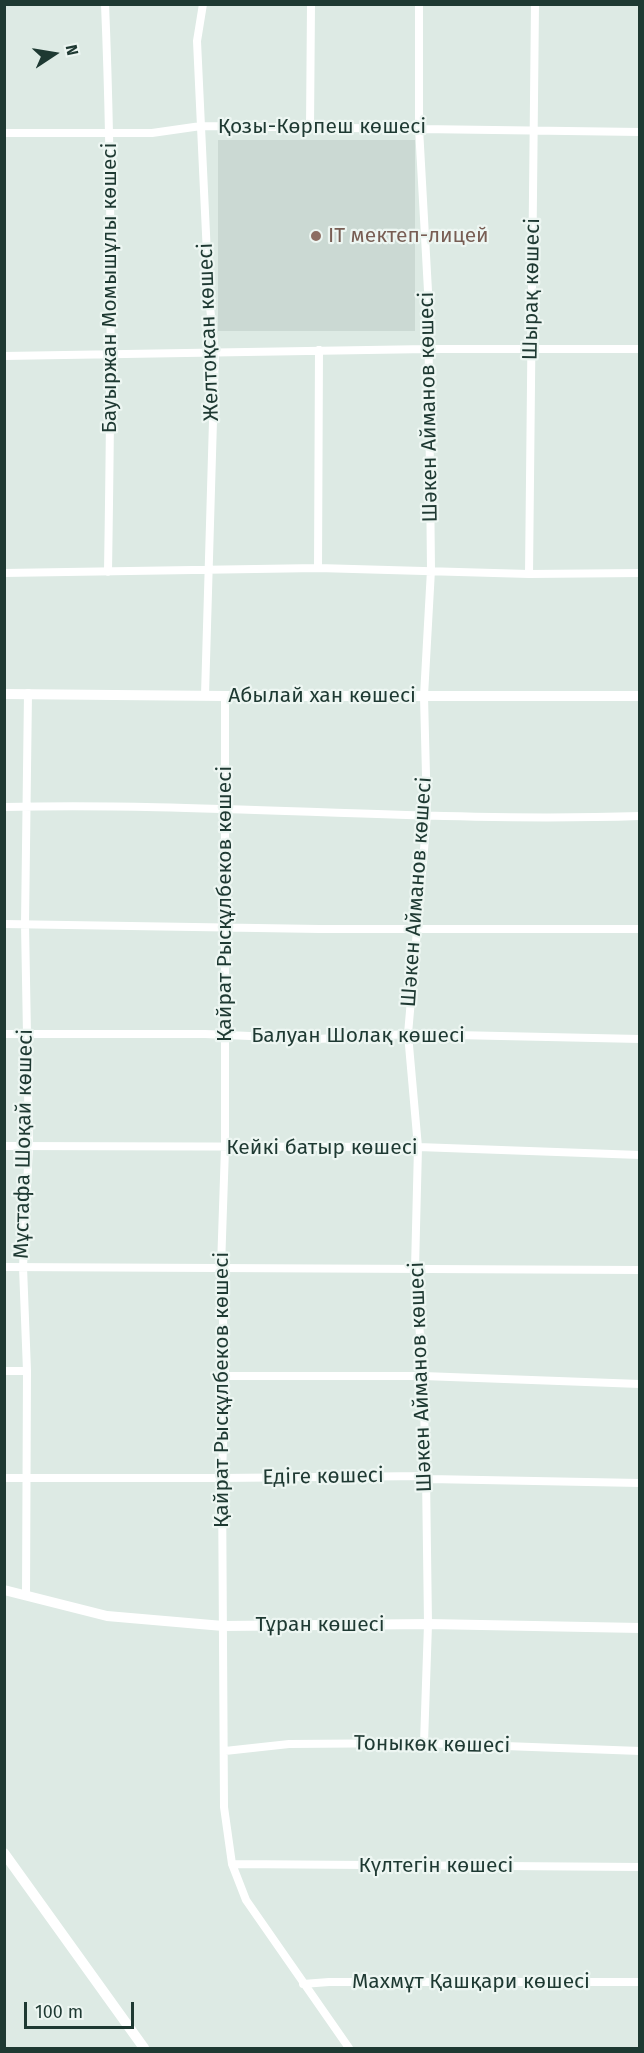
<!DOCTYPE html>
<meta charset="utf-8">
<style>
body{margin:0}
#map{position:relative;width:644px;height:2053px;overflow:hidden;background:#ddeae4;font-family:"Fira Sans",sans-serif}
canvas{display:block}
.frame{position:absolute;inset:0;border:6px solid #1e3932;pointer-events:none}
.north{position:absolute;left:24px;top:24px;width:60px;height:60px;-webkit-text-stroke:4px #edf6f2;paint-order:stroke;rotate:78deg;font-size:16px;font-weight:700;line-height:24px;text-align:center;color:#1e3932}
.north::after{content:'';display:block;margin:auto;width:21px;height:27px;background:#1e3932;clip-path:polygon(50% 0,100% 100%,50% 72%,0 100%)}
.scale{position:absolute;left:24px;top:2002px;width:110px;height:27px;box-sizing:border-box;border:3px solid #1e3932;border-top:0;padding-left:8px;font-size:18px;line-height:21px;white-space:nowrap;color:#1e3932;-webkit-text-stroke:4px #edf6f2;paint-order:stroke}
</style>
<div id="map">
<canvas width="644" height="2053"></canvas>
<div class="frame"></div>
<div class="north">N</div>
<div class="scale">100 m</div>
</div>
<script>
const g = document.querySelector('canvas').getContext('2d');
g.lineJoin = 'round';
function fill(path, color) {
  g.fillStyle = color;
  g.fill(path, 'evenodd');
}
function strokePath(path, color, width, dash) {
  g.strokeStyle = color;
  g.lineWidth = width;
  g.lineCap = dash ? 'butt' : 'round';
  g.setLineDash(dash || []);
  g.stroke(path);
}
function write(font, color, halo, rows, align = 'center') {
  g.font = font + ' "Fira Sans",sans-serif';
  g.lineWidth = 4.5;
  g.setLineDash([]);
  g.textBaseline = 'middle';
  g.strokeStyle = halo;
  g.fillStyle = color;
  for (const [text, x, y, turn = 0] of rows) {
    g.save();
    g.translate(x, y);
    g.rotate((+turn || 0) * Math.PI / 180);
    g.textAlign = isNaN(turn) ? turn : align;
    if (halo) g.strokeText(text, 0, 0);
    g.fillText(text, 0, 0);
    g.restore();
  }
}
fill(new Path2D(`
 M218,140H415V331H218Z`), '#cbd9d3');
strokePath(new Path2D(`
 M105,4C113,194 111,382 108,572
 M203,4L197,41L209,298L215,352L205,695
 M419,4V128L428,291L431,570L424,696L427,815L408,1034L418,1147L415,1269L423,1376L426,1476L428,1624L424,1743
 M310,128L311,4
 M4,133H152L201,126L640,132
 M4,356L428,349H640
 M318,568L319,350
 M4,573L318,568L529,574L640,573
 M529,574L535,4
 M225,696V1148L221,1267L225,1376L222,1478L224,1807L232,1864L246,1900L349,2048
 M4,807C216,802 428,823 640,816
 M4,924L320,929H640
 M4,1034H205L317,1039L408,1034L640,1039
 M4,1146L418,1147L640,1155
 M4,1267L640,1270
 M4,1371H27
 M225,1376H423L640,1384
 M4,1478H222L426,1476L429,1479L640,1483
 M26,1596L27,1371L23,1267L29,1146L25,924L28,693
 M225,1751L289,1744L424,1743L640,1751
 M232,1864L640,1867
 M303,1984L329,1982H640`), '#fff', 8);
strokePath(new Path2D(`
 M4,694L225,696H640
 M4,1590L107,1616L223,1626L428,1624L640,1628
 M4,1853L144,2048`), '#fff', 10);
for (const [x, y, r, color] of [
 [316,236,6,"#8d6e63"]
]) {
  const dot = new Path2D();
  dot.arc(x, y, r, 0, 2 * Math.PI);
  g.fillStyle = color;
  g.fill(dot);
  strokePath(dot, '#edf6f2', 2);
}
write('21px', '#1e3932', '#edf6f2', [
 ["Қозы-Көрпеш көшесі",322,127],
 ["Бауыржан Момышұлы көшесі",110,288,-90],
 ["Шырақ көшесі",532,289,-89],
 ["Желтоқсан көшесі",209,332,-92],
 ["Шәкен Айманов көшесі",429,407,-91],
 ["Абылай хан көшесі",322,696],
 ["Шәкен Айманов көшесі",417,892,-86],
 ["Қайрат Рысқұлбеков көшесі",225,904,-90],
 ["Балуан Шолақ көшесі",358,1036],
 ["Мұстафа Шоқай көшесі",24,1144,-89],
 ["Кейкі батыр көшесі",322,1148],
 ["Шәкен Айманов көшесі",421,1377,-92],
 ["Қайрат Рысқұлбеков көшесі",222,1390,-90],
 ["Едіге көшесі",323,1477,-1],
 ["Тұран көшесі",320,1625],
 ["Тоныкөк көшесі",432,1745,1],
 ["Күлтегін көшесі",436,1866],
 ["Махмұт Қашқари көшесі",471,1982]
]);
write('21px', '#785e54', '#edf6f2', [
 ["IT мектеп-лицей",328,236]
], 'left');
</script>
